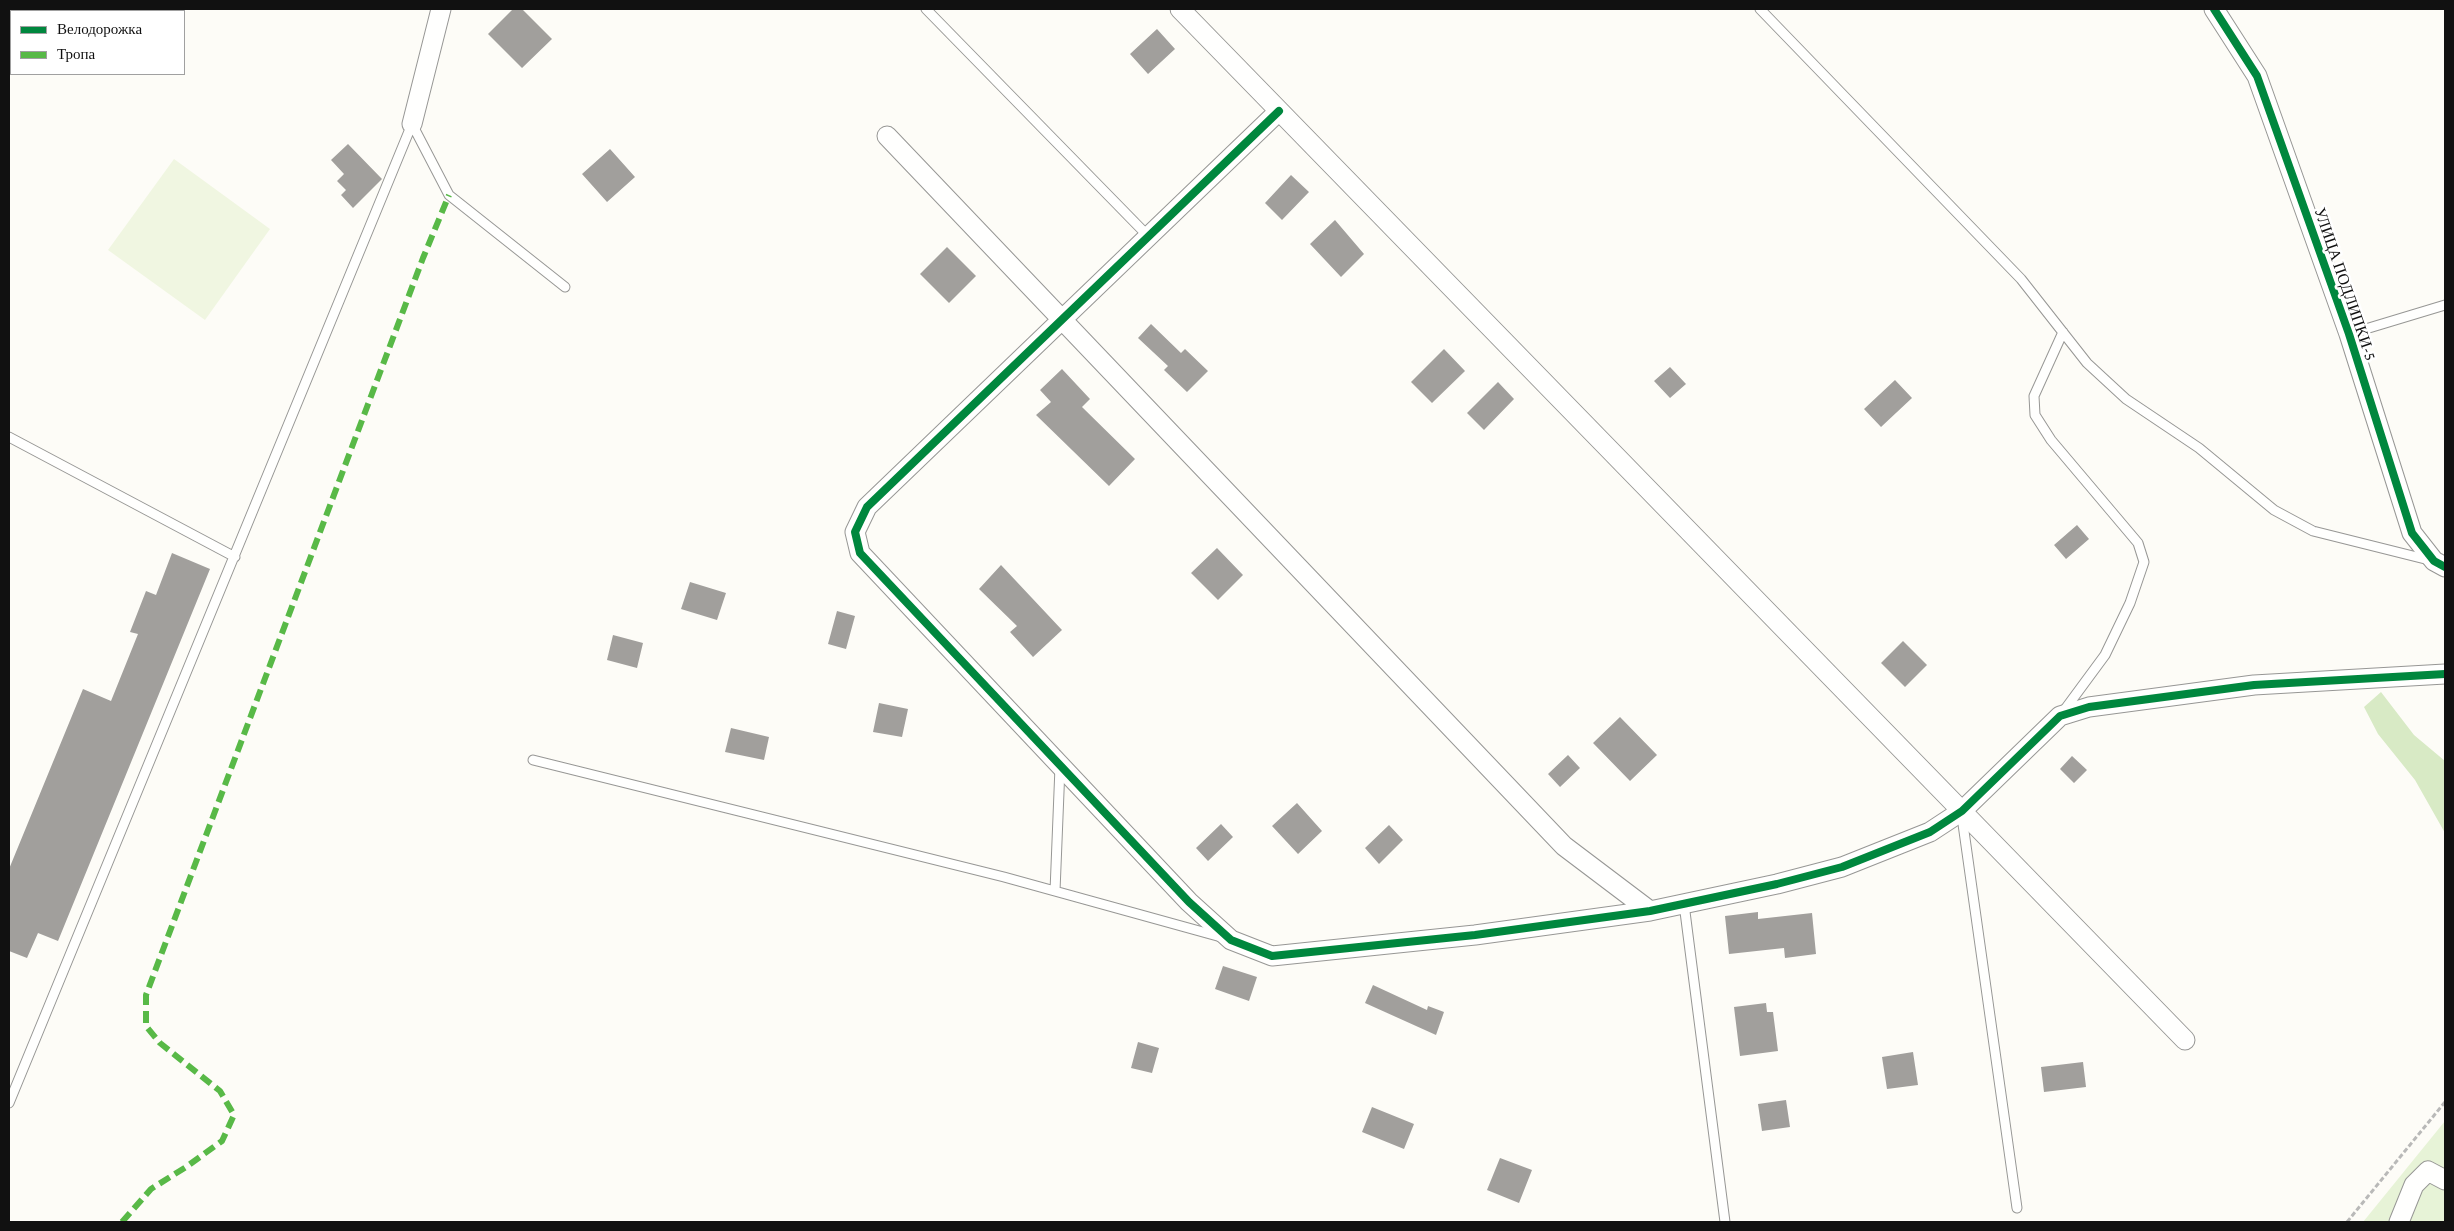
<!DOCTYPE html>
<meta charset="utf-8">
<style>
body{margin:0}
#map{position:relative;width:2454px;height:1231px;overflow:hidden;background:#fdfcf7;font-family:"Crimson Pro",serif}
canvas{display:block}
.frame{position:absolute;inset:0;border:10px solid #111;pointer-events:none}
.legend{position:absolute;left:10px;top:10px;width:175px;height:65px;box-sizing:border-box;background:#fff;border:1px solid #a0a0a0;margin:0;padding:6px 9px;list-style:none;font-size:15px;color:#111}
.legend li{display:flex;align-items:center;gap:10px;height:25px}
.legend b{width:25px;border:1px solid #a0a0a0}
</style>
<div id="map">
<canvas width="2454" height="1231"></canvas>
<div class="frame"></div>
<ul class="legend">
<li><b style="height:6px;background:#00873e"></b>Велодорожка</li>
<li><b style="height:6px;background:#58b947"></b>Тропа</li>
</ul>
</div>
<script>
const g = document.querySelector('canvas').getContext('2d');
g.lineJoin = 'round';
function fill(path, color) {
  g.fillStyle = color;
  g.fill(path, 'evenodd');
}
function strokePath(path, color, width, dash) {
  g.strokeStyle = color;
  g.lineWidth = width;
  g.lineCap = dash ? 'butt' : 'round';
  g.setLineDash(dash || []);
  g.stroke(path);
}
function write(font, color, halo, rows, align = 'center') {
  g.font = font + ' "Crimson Pro",serif';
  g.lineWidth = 5;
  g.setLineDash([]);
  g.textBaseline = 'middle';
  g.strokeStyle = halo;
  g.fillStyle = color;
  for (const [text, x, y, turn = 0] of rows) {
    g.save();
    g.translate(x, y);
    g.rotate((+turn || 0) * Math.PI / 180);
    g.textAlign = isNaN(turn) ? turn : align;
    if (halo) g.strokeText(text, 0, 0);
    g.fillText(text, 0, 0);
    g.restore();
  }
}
fill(new Path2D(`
 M2445,1121V1222H2363Z`), '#e7f3d7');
fill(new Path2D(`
 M2381,692L2414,735L2445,761V833L2415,780L2378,734L2364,707Z`), '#d8eac5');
fill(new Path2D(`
 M174,159L270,229L205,320L108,250Z`), '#f0f6e1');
fill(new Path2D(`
 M513,9H522L552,39L522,68L488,34Z
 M1157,29L1175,49L1148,74L1130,54Z
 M348,144L382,179L353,208L341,195L346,190L337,181L344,174L331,160Z
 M610,149L635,177L607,202L582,174Z
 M1291,175L1309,192L1282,220L1265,203Z
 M1335,220L1364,254L1341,277L1310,244Z
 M947,247L976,276L949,303L920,274Z
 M1151,324L1181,353L1185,349L1208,371L1187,392L1164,370L1168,366L1138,338Z
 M1444,349L1465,371L1432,403L1411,382Z
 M1670,367L1686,384L1670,398L1654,381Z
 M1062,369L1090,399L1082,407L1135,459L1109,486L1036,415L1051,402L1040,390Z
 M1895,380L1912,398L1881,427L1864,409Z
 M1498,382L1514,399L1484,430L1467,413Z
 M2077,525L2089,539L2066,559L2054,545Z
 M1217,548L1243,575L1218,600L1191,573Z
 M172,553L210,569L58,941L38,933L27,958L9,951V869L83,689L111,701L138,634L130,632L146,591L156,595Z
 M1001,565L1062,630L1033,657L1010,632L1017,626L979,589Z
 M690,582L726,593L717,620L681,609Z
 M837,611L855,616L846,649L828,644Z
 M613,635L643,643L637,668L607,660Z
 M1903,641L1927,665L1905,687L1881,663Z
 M879,703L908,709L902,737L873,732Z
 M1620,717L1657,755L1630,781L1593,743Z
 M731,728L769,737L764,760L725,752Z
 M1568,755L1580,768L1560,787L1548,774Z
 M2072,756L2087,770L2074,783L2060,769Z
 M1297,803L1322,831L1298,854L1272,826Z
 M1221,824L1233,837L1208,861L1196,848Z
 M1389,825L1403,840L1379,864L1365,848Z
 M1758,912V919L1812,913L1816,954L1785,958L1784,948L1729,954L1725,916Z
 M1223,966L1257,977L1249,1001L1215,989Z
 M1373,985L1427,1010L1428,1006L1444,1012L1436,1035L1365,1003Z
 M1766,1003L1767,1012H1773L1778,1051L1740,1056L1734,1007Z
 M1138,1042L1159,1048L1152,1073L1131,1068Z
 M1913,1052L1918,1085L1887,1089L1882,1057Z
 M2083,1062L2086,1087L2044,1092L2041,1067Z
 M1786,1100L1790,1127L1762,1131L1758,1104Z
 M1372,1107L1414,1124L1404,1149L1362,1132Z
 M1500,1158L1532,1170L1519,1203L1487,1190Z`), '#a19f9c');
const service = new Path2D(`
 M926,9L1149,237
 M1760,9L2021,279L2087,363L2126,399L2199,448L2274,510L2313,531L2429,560
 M412,124L449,195L565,287
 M2063,332L2034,396L2035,415L2051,440L2138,543L2144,562L2130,603L2105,655L2063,712
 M2349,334L2445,305
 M9,437L235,557
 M533,760L1004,877L1221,937
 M1962,817L2017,1208
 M1055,891L1060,767
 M1684,904L1725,1222
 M9,1103L412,124`);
const minor = new Path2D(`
 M1180,9L2185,1040
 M2214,9L2257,76L2349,334L2412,533L2434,561L2445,567
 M1279,111L867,507L855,532L860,553L1189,902L1231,940L1272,956L1475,935L1650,911L1777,884L1842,867L1930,832L1962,811L2060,716L2089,707L2254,685L2445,674
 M412,124L441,9
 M887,136L1564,846L1650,911
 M2399,1222L2414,1185L2428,1171L2445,1180`);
strokePath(service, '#979795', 11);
strokePath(minor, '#979795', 21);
strokePath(new Path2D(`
 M2347,1222L2445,1102`), '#b9b9b8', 3, [5, 2.5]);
strokePath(service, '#fffffe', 9);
strokePath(minor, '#fffffe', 19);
strokePath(new Path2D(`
 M122,1222L151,1189L186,1167L222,1141L234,1115L220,1091L160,1043L146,1026V995L423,258L449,195`), '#58b947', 6, [12, 6]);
strokePath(new Path2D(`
 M2214,9L2257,76L2349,334L2412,533L2434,561L2445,567
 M1279,111L867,507L855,532L860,553L1189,902L1231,940L1272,956L1475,935L1650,911L1777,884L1842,867L1930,832L1962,811L2060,716L2089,707L2254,685L2445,674`), '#00873e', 8);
write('16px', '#111', '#fff', [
 ["УЛИЦА ПОДЛИПКИ-5",2345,284,71]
]);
</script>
